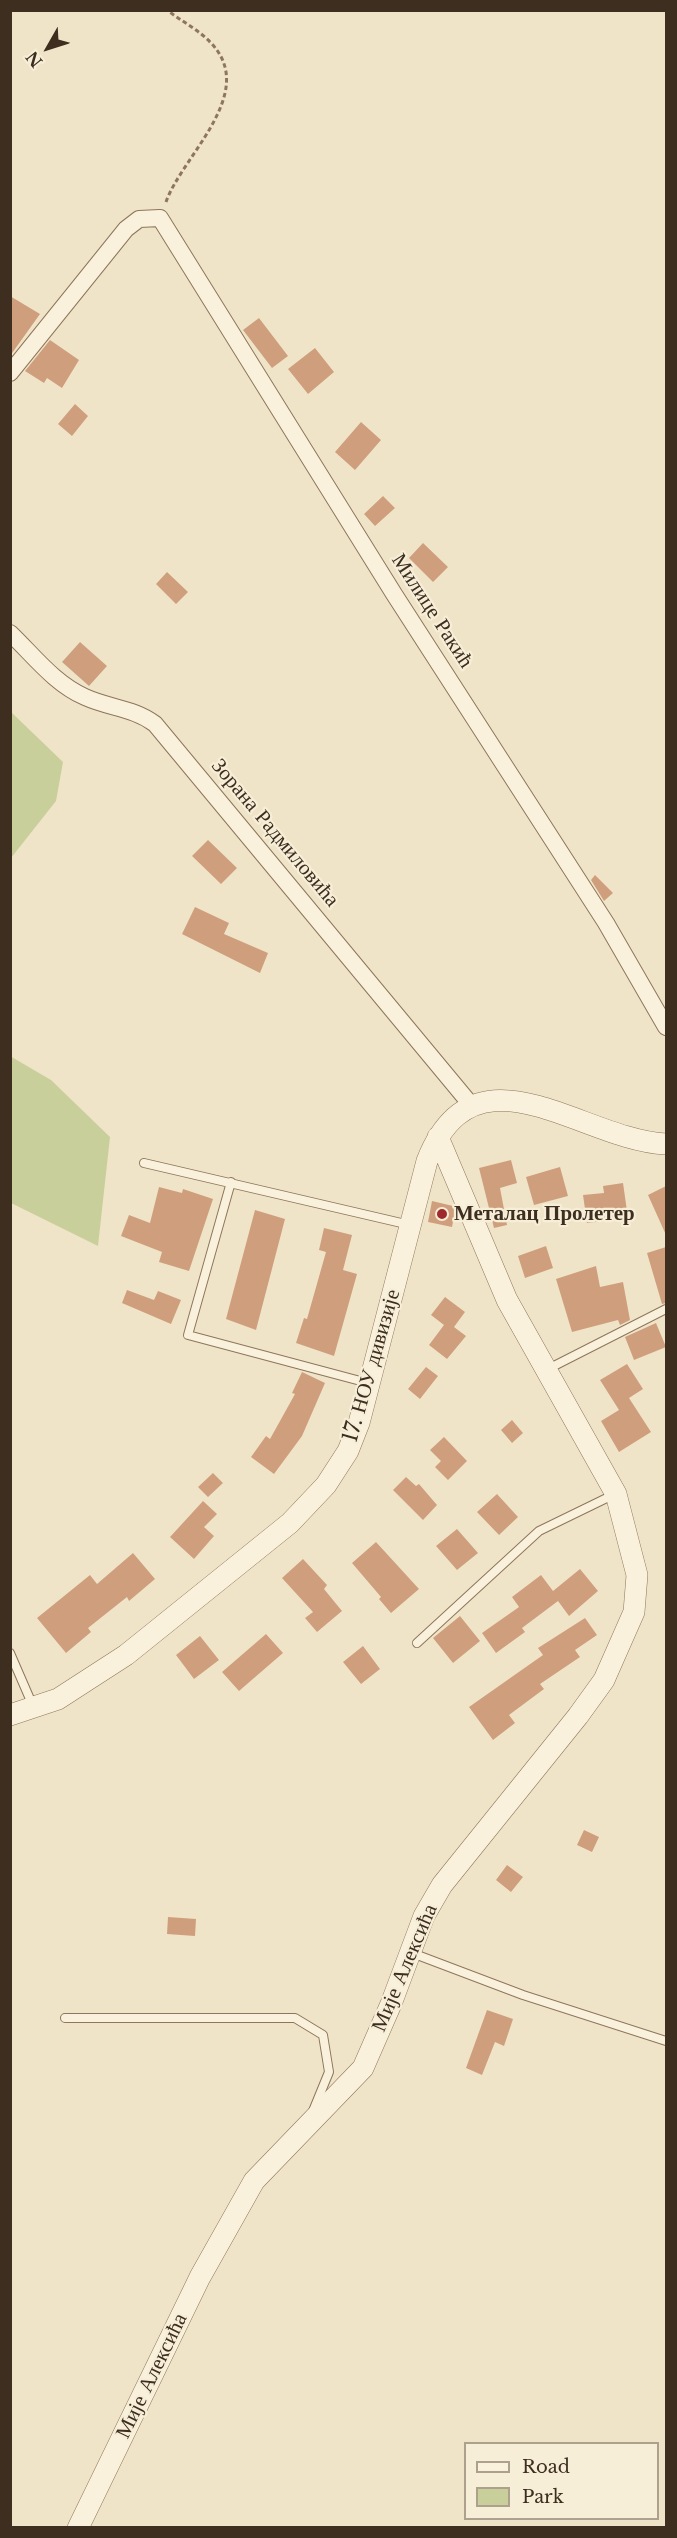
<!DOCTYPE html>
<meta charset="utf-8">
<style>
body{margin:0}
#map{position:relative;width:677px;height:2538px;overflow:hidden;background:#f0e4c8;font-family:"Libre Baskerville",serif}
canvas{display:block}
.frame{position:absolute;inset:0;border:12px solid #3d2e20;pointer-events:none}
.legend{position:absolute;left:464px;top:2442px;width:195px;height:78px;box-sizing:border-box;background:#f7eed8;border:2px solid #ada18e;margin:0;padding:8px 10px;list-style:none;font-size:18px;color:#3d2e20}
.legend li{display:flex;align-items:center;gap:12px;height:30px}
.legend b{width:30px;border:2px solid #ada18e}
.north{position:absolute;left:18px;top:18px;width:60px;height:60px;-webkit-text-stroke:4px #f7eed8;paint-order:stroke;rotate:231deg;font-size:16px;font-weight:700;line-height:24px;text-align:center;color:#3d2e20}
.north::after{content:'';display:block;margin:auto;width:21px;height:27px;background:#3d2e20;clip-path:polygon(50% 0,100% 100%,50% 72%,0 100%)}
</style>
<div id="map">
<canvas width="677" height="2538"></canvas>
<div class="frame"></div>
<ul class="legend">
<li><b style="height:8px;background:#faf1dc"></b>Road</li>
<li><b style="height:16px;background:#c9cf9b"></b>Park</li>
</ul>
<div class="north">N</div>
</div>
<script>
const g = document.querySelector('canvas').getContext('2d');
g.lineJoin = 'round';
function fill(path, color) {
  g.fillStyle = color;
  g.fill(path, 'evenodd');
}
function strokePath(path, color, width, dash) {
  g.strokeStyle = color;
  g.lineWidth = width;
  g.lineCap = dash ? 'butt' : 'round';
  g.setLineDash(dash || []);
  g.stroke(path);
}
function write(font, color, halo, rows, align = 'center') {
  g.font = font + ' "Libre Baskerville",serif';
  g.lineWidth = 4.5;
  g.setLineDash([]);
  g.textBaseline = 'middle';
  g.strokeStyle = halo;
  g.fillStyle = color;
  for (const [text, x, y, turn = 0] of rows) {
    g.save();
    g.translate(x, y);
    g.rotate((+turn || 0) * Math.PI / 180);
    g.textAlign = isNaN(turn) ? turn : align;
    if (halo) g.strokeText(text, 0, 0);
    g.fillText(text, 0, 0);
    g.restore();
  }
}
fill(new Path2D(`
 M10,711L63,762L56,801L11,858Z
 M10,1056L51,1080L110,1137L98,1246L11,1203Z`), '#c9cf9b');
fill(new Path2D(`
 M10,296L40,314L10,356Z
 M259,318L288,356L272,368L243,330Z
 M50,340L79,360L62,388L47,378L44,383L25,371Z
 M315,348L334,372L308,394L288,369Z
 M75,404L88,416L72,436L58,424Z
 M361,422L381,440L355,470L335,452Z
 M383,496L395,508L375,526L364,514Z
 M423,543L448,567L433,582L409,558Z
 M167,572L188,592L176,604L156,584Z
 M80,642L107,666L89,686L62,662Z
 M208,840L237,868L221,884L192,856Z
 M595,875L613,893L604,901L591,880Z
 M195,907L229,923L224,934L268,953L260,973L182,934Z
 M511,1160L517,1183L500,1188L507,1225L494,1228L479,1168Z
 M560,1167L568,1196L534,1205L526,1177Z
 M623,1183L628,1218L587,1223L583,1195L604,1193L603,1186Z
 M666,1186V1235L648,1195Z
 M159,1187L182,1193L183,1189L213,1199L189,1271L159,1262L162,1252L121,1236L129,1215L150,1223Z
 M432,1201L453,1206L455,1211L452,1227L428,1222Z
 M255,1210L285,1219L256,1330L226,1319Z
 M324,1228L352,1235L343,1270L357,1274L334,1356L296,1343L304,1318L307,1319L326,1252L319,1250Z
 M546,1246L553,1268L525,1278L518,1256Z
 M666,1247V1303L662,1304L647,1253Z
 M596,1266L600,1287L623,1282L630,1320L620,1325L618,1320L572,1332L556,1279Z
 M127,1290L154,1300L158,1291L181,1300L171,1324L122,1303Z
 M445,1297L465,1312L454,1327L466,1336L447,1359L429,1345L444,1325L431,1315Z
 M656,1323L666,1347L634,1360L625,1337Z
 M627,1364L643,1389L629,1398L651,1432L619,1452L601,1421L619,1410L600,1380Z
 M426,1367L438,1376L420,1399L408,1389Z
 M302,1372L325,1383L302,1436L274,1474L251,1457L266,1436L270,1439L295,1394L292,1393Z
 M512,1420L523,1433L512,1443L501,1430Z
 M444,1437L467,1461L448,1480L435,1467L441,1461L430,1450Z
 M213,1473L223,1483L208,1497L198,1487Z
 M406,1477L416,1486L419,1484L437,1505L423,1520L393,1490Z
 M497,1494L518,1517L499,1535L477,1512Z
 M203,1501L217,1514L204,1527L214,1536L194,1559L170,1537Z
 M457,1529L478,1553L457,1570L436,1546Z
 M376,1542L419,1589L391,1613L379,1599L381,1597L352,1563Z
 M133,1553L155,1579L129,1601L127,1597L88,1628L91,1632L66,1653L37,1618L90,1575L97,1584Z
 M303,1559L327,1585L324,1589L342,1611L317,1632L305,1618L313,1612L282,1578Z
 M580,1569L598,1591L569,1616L558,1601L522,1628L525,1632L496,1653L482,1633L519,1607L512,1597L541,1575L553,1591Z
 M460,1616L480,1641L453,1663L433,1638Z
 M585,1618L597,1635L575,1650L580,1657L540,1684L544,1689L509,1715L515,1723L493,1740L469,1707L543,1655L538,1648Z
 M266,1634L283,1653L239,1691L222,1672Z
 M200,1636L219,1660L194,1679L176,1655Z
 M363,1646L380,1669L361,1684L343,1662Z
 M584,1830L599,1837L592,1852L577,1845Z
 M507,1865L523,1877L511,1892L496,1880Z
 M168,1917L196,1919L195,1936L167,1934Z
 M487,2010L513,2019L504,2046L495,2042L482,2075L466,2068Z`), '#cf9f7d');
const service = new Path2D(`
 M144,1163L410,1225
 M231,1182L188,1335L368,1383
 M546,1370L666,1309
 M417,1643L539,1531L615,1494
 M10,1653L33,1706
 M412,1953L523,1995L666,2041
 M65,2018H295L323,2035L329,2072L313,2111`);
const minor = new Path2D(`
 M10,373L126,229L139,219L160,218L394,594L606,923L666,1027
 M10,633C34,656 55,684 85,697C109,708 134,708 155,724L472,1106`);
const tertiary = new Path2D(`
 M10,1715L58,1699L126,1655L290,1523L326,1485L348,1451L359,1423L427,1161C475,1038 581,1140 666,1144
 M78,2528L200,2277L254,2181L363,2068L391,2004L424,1916L442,1885L578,1716L604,1680L634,1612L637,1575L616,1494L507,1300L438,1137`);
strokePath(service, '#8d765c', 10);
strokePath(minor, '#8d765c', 18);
strokePath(tertiary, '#8d765c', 22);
strokePath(new Path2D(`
 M166,202C182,156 259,93 211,43C199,30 181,21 167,10`), '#8d765c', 3, [4.5, 3]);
strokePath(service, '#faf1dc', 8);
strokePath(minor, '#faf1dc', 16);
strokePath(tertiary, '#faf1dc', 21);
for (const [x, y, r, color] of [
 [442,1214,6,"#9e2a2b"]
]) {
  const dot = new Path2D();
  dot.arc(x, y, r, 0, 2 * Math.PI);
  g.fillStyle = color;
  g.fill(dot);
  strokePath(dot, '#f7eed8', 2);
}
write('21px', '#3d2e20', '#f7eed8', [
 ["Милице Ракић",432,611,57],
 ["Зорана Радмиловића",275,833,50],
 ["17. НОУ дивизије",372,1366,-74],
 ["Мије Алексића",405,1968,-67],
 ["Мије Алексића",152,2376,-64]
]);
write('bold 21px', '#3d2e20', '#f7eed8', [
 ["Металац Пролетер",454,1214]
], 'left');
</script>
